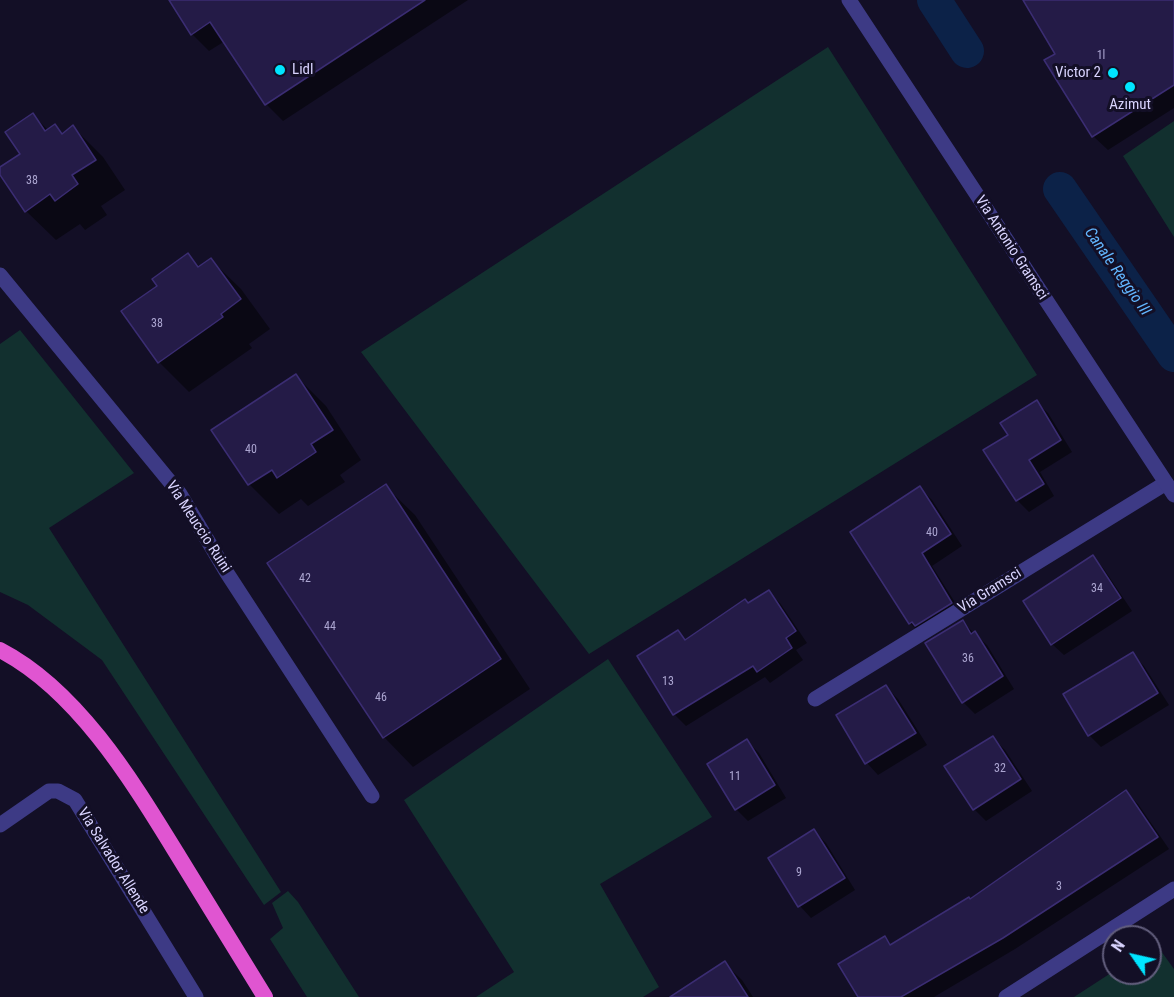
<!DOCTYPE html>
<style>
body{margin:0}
#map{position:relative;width:1174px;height:997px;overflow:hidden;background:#130f26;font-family:"Roboto Condensed",sans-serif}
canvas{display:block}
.north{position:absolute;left:1102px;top:925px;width:60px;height:60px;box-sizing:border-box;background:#130f26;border:2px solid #625e7d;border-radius:50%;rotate:304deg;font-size:16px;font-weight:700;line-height:24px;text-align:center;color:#d9d4ff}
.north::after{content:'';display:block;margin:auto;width:21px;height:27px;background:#00e5ff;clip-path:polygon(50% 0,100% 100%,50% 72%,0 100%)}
</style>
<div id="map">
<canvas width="1174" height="997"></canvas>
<div class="north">N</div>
</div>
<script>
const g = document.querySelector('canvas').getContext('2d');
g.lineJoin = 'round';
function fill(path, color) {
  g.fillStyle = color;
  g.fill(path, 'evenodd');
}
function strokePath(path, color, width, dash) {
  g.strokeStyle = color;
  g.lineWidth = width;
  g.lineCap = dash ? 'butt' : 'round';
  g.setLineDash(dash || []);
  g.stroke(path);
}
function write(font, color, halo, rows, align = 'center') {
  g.font = font + ' "Roboto Condensed",sans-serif';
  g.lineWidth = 6;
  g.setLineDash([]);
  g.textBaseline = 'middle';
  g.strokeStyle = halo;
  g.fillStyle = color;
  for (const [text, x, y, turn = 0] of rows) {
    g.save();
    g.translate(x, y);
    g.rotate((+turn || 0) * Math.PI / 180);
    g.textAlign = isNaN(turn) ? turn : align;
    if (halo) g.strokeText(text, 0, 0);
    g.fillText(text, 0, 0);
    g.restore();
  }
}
fill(new Path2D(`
 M828,47L1037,375L589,654L361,352Z
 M1174,121V237L1123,156Z
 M20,330L134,473L49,528L281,892L264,905L102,660L28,605L0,592V344Z
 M608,659L712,817L600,884L659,987L643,997H476L514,972L404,800Z
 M288,891L298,902L359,997H307L270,939L283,928L272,903Z
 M1156,944L1174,969V997H1074L1114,971L1150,973V949Z`), '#12302f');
fill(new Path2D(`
 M170,0H468L283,121L266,104L225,41L209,51L192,34Z
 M1025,0H1174V108L1108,150L1093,136L1057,54Z
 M33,115L48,130L55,126L63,134L73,127L103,157L125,190L101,206L107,215L85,230L80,224L56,240L26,211L0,172V169L22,154Z
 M188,255L200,267L211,260L241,289L270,329L249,344L252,348L189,392L159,362V286Z
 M296,376L326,406L361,460L340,475L345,482L308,506L301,499L279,514L249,484L213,431Z
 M1036,402L1048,413L1072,452L1040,472L1054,496L1029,512L1017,500L1010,435Z
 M385,486L415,515L530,689L413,767L384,737Z
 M920,488L932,500L962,546L932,566L963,615L922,635L910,623Z
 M1093,557L1104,569L1132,611L1064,655L1052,644Z
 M768,592L780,603L807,643L796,650L803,660L770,683L765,677L686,726L674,714L639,656L678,632L687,641Z
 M962,622L987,645L1014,689L975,714L963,702L927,643Z
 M1132,654L1144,666L1169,705L1101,747L1089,735Z
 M886,687L898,699L927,745L878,775L867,763Z
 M993,738L1005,750L1032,791L986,821L974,809Z
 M747,741L759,753L786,798L748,821L736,809Z
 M1126,792L1138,804L1169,849L1015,949L934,997H860L884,938L892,946L970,901Z
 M814,831L826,843L855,890L811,918L800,906L770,859Z
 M724,963L742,980L753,997H673Z`), '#0007');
strokePath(new Path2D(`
 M934,0L967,51
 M1060,189L1174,355`), '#0c2248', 34);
const building = new Path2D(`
 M169,0H425L265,105L210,22L191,35Z
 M1023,0H1174V85L1092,137L1044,60L1055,54Z
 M33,113L45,131L55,124L62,134L73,125L96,160L72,175L78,184L55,201L50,194L25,212L0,175V167L20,154L5,132Z
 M188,253L198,267L211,258L241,299L221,314L223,317L158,363L121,311L157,286L152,279Z
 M296,374L333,430L311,444L316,452L277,478L272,470L248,485L211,430Z
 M1037,400L1061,440L1029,460L1044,484L1016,501L983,450L1008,435L1000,423Z
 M386,484L501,659L383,738L267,563Z
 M920,486L951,534L922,553L952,603L915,626L912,622L909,624L850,532Z
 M1093,555L1121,598L1051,645L1023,601Z
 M769,590L796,631L786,638L792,648L757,672L753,666L673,715L637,656L678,630L685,640L745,599L748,603Z
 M963,620L971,634L975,631L1003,676L962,703L925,643Z
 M1133,652L1158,693L1088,736L1063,694Z
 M886,685L916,733L865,764L836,715Z
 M993,736L1021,779L973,810L944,766Z
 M747,739L775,785L735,810L707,764Z
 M1126,790L1158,837L1003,938L901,997H858L838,964L885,936L890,945L969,897L970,899Z
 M814,829L845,878L798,907L768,858Z
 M725,961L748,997H670Z`);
fill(building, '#241b47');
strokePath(building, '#3b2d73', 1.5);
strokePath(new Path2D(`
 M0,275L180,494L227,573L372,796
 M815,699L1166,483
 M0,825L49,791H58L75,800L196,997
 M1006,997L1174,889`), '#3d3a85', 15);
strokePath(new Path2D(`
 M849,0L1174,495`), '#3d3a85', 15);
strokePath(new Path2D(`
 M0,650C79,691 134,784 179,857C208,904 236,950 265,997`), '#e055d1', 16);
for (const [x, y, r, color] of [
 [280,70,6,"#00e5ff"],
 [1113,73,6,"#00e5ff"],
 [1130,87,6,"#00e5ff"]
]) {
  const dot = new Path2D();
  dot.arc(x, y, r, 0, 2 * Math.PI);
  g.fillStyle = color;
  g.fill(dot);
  strokePath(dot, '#130f26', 2);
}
write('12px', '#aca6d1', null, [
 ["1l",1101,56],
 ["38",32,181],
 ["38",157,324],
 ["40",251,450],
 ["40",932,533],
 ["42",305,579],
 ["34",1097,589],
 ["44",330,627],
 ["36",968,659],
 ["13",668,682],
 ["46",381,698],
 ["32",1000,769],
 ["11",735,777],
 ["9",799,873],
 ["3",1059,887]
]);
write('15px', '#d9d4ff', '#130f26', [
 ["Lidl",292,70],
 ["Victor 2",1101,73,"right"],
 ["Azimut",1130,105,"center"]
], 'left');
write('15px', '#d9d4ff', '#130f26', [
 ["Via Antonio Gramsci",1011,248,57],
 ["Via Meuccio Ruini",198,527,57],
 ["Via Gramsci",990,591,-32],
 ["Via Salvador Allende",113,861,58]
]);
write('italic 16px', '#62b6ff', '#130f26', [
 ["Canale Reggio III",1117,272,55]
]);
</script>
